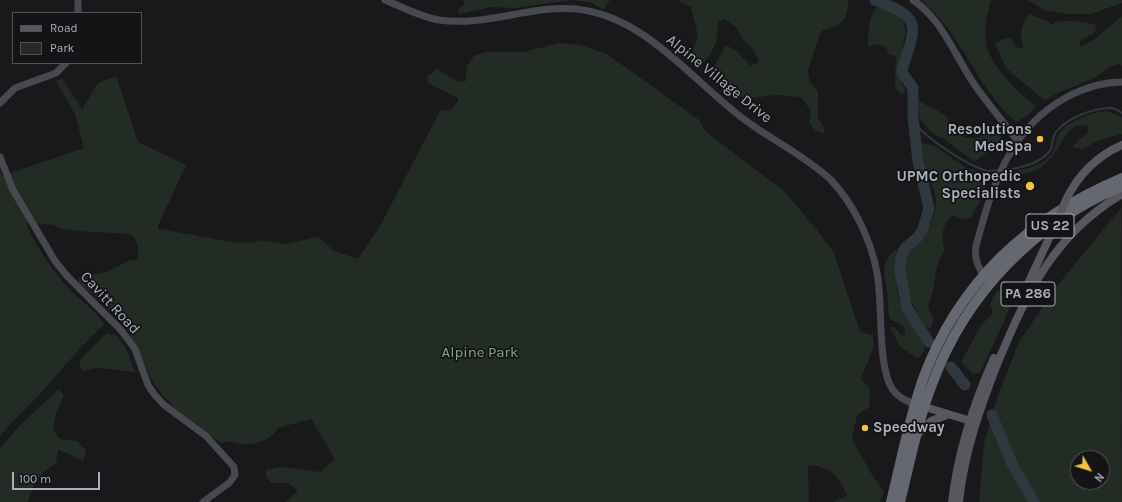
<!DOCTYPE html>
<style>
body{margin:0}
#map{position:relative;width:1122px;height:502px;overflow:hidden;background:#19191b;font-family:Karla,sans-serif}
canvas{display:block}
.legend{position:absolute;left:12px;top:12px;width:130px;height:52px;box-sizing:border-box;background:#141416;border:1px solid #515258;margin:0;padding:5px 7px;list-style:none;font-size:12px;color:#acafbb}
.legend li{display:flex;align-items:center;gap:8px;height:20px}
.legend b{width:20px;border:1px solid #515258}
.north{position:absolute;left:1070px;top:450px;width:40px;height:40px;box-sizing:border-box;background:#141416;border:1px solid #515258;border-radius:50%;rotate:129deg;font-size:11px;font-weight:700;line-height:16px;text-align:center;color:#acafbb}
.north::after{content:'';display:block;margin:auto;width:14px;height:18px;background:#f0c43c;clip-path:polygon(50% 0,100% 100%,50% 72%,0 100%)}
.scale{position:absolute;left:12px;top:472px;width:88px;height:18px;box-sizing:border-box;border:2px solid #acafbb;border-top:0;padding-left:5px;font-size:12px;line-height:14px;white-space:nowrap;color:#acafbb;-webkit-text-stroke:3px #141416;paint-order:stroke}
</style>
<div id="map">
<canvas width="1122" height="502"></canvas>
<ul class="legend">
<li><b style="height:5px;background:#56575f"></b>Road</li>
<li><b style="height:11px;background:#232b25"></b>Park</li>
</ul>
<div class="north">N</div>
<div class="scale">100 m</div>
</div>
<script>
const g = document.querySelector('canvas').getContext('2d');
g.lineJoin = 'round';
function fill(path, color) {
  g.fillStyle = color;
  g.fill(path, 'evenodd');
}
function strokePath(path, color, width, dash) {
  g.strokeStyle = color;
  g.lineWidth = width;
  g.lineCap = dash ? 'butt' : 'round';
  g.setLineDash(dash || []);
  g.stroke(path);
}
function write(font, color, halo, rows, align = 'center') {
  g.font = font + ' Karla,sans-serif';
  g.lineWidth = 3.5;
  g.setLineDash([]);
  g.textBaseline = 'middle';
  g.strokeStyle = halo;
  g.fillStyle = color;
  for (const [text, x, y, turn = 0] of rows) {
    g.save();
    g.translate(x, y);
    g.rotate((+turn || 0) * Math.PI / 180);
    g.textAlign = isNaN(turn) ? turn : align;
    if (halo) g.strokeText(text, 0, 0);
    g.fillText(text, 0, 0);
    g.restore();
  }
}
fill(new Path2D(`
 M464,0H610L603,10L592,3L572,0L515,8L491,7L459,14L458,9L464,4Z
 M677,0H847L849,4L845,18L836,27L823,30L819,36L808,71L810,82L818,92V118L825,129L823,133L816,131L809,123L811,111L801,97L776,95L750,98L735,96L725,91L709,75L726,45L736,51L751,66L759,62L754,50L743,40L736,28L725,19L718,22C718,43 713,55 697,69L689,60L698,36L691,7Z
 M921,0H991C987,15 984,28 986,43C990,66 1018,93 1036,106C1030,114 1024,118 1016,122C1008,116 1003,109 997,102C970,69 955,27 921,0Z
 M1028,0H1122V3L1091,14H1068L1044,10Z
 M878,5L895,12L903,21L906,31L903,45L901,80L905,91L902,95L895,87L896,56L889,55L886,47L876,44L868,46C868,30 869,17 878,5Z
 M1029,14L1049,22L1051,25C1062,18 1085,22 1097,25L1094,33L1080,41V47L1094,40L1122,16V66L1120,64C1105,66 1107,71 1096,77C1079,86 1060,89 1045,101L1006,68L995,43L1003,39L1011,38L1016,47L1024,49C1018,35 1021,27 1029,14Z
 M559,43L580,45L607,54L699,120L705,131L784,191L817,230L834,253L860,332L873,335L874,346L861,379L870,389L869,407L857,415L852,439L872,475L884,491L880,502H833L847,496C840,476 829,466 808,465L809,502H286L298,491L288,483H272L266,477V470L282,467L320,472L335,459L311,419L278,428C273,438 257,445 245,444C234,443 233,440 221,443L174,408L154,384L125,325L99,299L79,284V277L106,272L131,260H137C139,250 139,240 130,234L78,231L59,228L54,225L26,222C34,245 56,276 74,294C86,305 95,309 104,325C83,343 67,364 49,384C33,402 15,418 0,436V170L2,176L84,148L75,114L56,81L62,79L82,109L98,83L116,76L138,142L186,165L158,226V230L161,229L231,242L253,243L260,240L286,244L319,237L334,251L358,259L380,226L440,111L451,110L458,101V98L428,83V76L433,73L436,69L459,82H465L467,66L474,56L485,52H524Z
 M919,101L947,116L952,130L966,138H979L993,126L1000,130L1001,139L990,151L974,162L946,140L931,132L920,119L918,107Z
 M1106,111L1122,117V134L1100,140L1082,149L1072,147L1089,131L1087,125C1067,122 1064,143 1053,155C1049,159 1046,164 1042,167C1033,174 1019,173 1010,178L1009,173C1023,169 1038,168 1049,157C1056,150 1055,138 1061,131C1070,120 1092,113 1106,111Z
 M922,143L935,146L966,168L989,175L983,195L971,218L961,219L952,215C941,229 941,234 945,251C935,265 937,270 934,286C933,293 930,300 928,307L933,318L932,326L928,329C913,311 896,270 911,248C915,241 923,236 928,230C932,224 936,208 936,201C935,178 916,172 922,143Z
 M1121,208L1122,502H979L984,444L996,401L1019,342L1057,286ZM1078,458H1102V482H1078Z
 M903,246C894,269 894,294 906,316C912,327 921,336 925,348L921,356L917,358L900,347L890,327H894L901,335H905V329L901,324L891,320C888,313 888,307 888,298C886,275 876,259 903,246Z
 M998,290L1006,294L1011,302L1006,317L980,373L973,374L961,362L980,327L993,312L990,305L993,297Z
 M107,333L117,336L126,348L135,372L97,368L82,371L79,361Z
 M59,389L64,396L56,414L53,430L60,439L77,441L86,450L83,462L72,455L58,450L56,464C38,474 34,483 28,502H0V449L18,427Z`), '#232b25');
strokePath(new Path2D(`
 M914,123C928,139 967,166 988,171C991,171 996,170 1000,170
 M1005,170C1020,168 1039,164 1049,152C1054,147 1051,137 1056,132C1067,118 1093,108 1111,108C1115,108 1119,111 1122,113`), '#2f373f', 2);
strokePath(new Path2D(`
 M875,0C925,18 915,27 902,70L903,74L913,88V117L918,162L929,208L923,229L917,238L905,248L901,258L900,272L907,308L929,342
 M951,367L965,385
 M992,415L1012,464L1034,502`), '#2f373f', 11);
strokePath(new Path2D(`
 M385,0C402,7 421,17 439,20C485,27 530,5 576,9C646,16 692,81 745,120C772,140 805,156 830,179C854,204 871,240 877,273C883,302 877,369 893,390C898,397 909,403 918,405
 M913,0C942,19 955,56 974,84C987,103 1003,121 1017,140
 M78,13V0
 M0,103L15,88L56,73L66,63
 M0,157L13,190L55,261L67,276L121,330L135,349L148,385L154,394L164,405L206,436L234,467L235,475L229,483L203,502
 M986,278C978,268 974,259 976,246C992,187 1009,128 1067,97C1084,88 1102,82 1122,82`), '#484950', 7);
strokePath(new Path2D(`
 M1066,200C1078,175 1097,156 1122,145
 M1026,288L1050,236
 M925,407L974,422
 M917,435L931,421L947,415
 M952,502C958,451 973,405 994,358
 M959,502C964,453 980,408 998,362C1027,293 1054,234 1122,194`), '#56575f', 8);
strokePath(new Path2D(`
 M891,502C901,461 909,419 923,379C958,283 1029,217 1122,178
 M900,502C910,462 918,420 933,382C966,293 1035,223 1122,186`), '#666871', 10);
strokePath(new Path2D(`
 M1050,236L1066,200`), '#56575f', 8);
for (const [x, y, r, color] of [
 [1040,139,4,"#f0c43c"],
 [1030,186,5,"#f0c43c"],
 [865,428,4,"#f0c43c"]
]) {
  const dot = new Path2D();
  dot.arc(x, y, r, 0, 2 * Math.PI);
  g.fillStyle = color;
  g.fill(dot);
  strokePath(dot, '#141416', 1.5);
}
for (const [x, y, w] of [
 [1050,226,48],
 [1028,294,54]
]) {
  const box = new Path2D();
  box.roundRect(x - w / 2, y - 12, w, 24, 3);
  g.fillStyle = '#141416';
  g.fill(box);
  strokePath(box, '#acafbb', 1);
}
write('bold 14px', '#acafbb', null, [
 ["US 22",1050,226],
 ["PA 286",1028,294]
]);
write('15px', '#acafbb', '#141416', [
 ["Alpine Village Drive",719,79,39],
 ["Cavitt Road",110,303,47]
]);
write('bold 15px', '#acafbb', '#141416', [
 ["Resolutions",1032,130],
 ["MedSpa",1032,147],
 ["UPMC Orthopedic",1021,177],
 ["Specialists",1021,194],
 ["Speedway",873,428,"left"]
], 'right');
write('15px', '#83a588', '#141416', [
 ["Alpine Park",480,353]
]);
</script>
